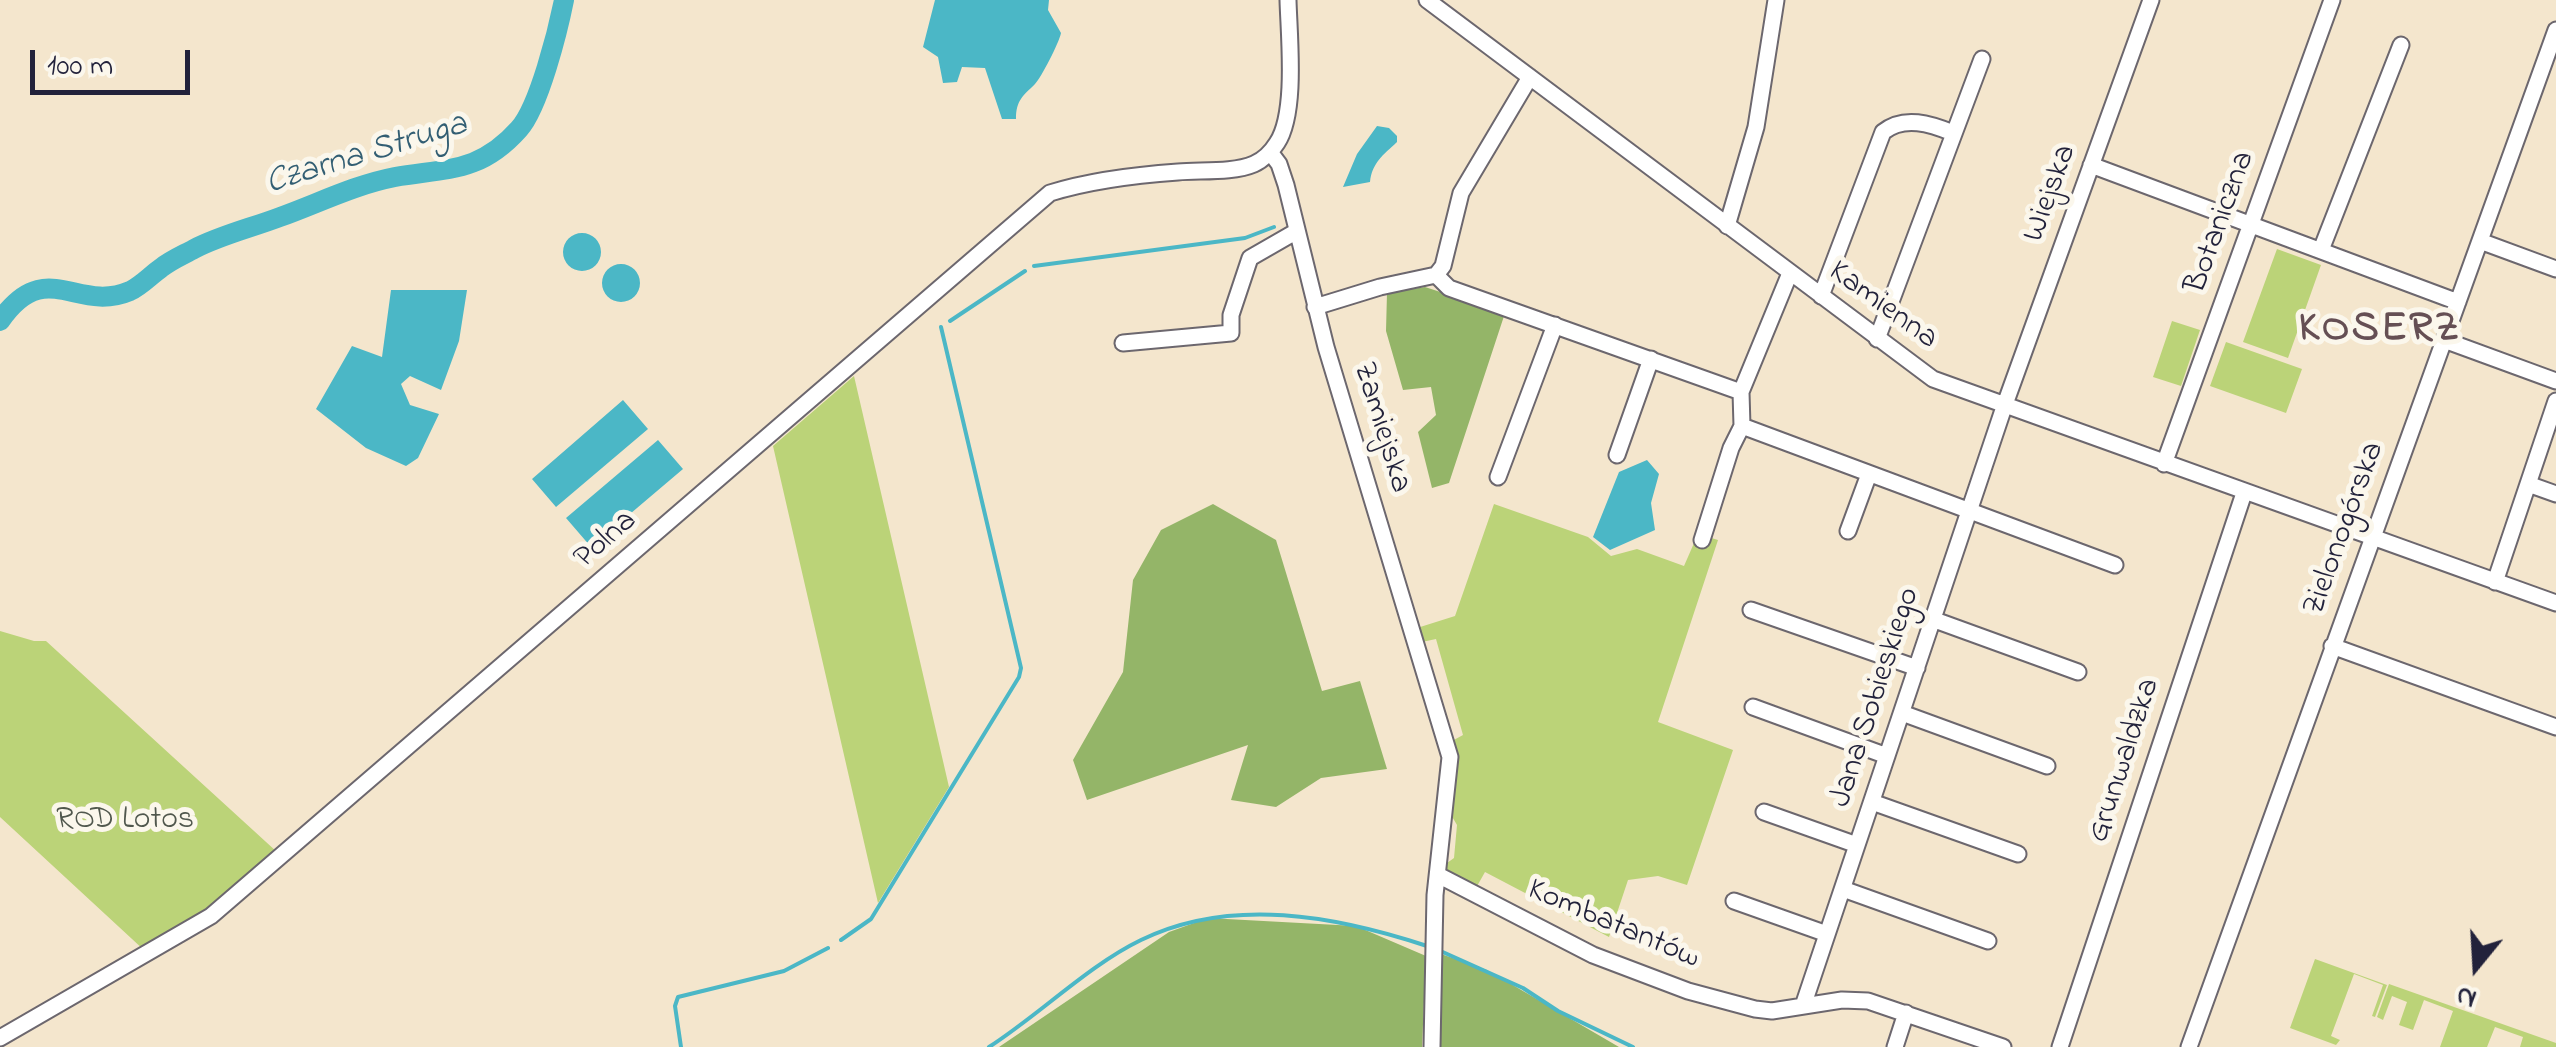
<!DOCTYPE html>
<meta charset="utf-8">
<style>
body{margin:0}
#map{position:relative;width:2556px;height:1047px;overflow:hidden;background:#f4e6cd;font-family:"Indie Flower",sans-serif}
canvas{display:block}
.north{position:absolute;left:2426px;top:917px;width:100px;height:100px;-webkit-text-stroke:8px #fbf7ec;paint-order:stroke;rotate:198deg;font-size:28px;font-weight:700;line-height:40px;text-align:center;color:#22223b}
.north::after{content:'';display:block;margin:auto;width:35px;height:45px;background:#22223b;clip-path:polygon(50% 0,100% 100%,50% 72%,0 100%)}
.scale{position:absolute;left:30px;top:50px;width:160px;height:45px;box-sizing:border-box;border:5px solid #22223b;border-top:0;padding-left:12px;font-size:30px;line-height:35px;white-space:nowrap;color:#22223b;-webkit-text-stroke:8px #fbf7ec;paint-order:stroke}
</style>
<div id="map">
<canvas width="2556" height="1047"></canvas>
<div class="north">N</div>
<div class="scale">100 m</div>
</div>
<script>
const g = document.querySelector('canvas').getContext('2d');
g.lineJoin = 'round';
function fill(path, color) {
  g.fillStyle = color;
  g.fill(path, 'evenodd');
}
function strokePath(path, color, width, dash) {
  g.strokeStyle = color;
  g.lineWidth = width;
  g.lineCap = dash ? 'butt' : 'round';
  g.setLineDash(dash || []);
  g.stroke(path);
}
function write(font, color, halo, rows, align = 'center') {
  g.font = font + ' "Indie Flower",sans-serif';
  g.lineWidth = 10;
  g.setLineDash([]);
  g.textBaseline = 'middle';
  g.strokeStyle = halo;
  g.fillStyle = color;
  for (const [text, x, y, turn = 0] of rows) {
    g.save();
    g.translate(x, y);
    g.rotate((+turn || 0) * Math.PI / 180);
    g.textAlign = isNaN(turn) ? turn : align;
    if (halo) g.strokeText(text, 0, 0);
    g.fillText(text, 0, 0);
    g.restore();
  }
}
fill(new Path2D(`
 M2277,249L2321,265L2288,358L2243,342Z
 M2172,321L2200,330L2181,386L2153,377Z
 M2226,342L2302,369L2286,413L2210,386Z
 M854,376L949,787L878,903L773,446Z
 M1494,504L1588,537L1611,556L1637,549L1684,566L1698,534L1718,540L1658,722L1733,750L1687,885L1658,876L1628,880L1609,937L1485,872L1476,888L1447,873V863L1454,858L1457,825L1450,813L1452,741L1463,735L1436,639L1422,642L1417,628L1455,616Z
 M0,631L34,641H46L277,852L207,912L145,951L0,817Z
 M2315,959L2387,985L2375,1017L2372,1016L2383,985L2354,974L2331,1036L2340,1040L2336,1045L2290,1028Z
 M2389,984L2556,1043V1047H2520L2523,1037L2495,1027L2487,1047H2440L2453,1011L2424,1000L2413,1030L2399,1025L2407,1002L2392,996L2383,1020L2377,1017Z`), '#bbd378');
fill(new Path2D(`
 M1425,287L1505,313L1449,483L1432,488L1418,432L1436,415L1431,387L1403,390L1386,331L1387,293Z
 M1213,504L1276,540L1322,691L1360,681L1387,769L1321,778L1276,807L1231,800L1248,745L1087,800L1073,760L1123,672L1133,580L1161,530Z
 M1208,918L1356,926L1426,956L1422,1047H999L1169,932Z
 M1441,954L1487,970L1619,1047H1439Z`), '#94b568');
fill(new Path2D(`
 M935,0H1049L1048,10L1061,33C1059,43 1041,78 1035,84C1023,96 1016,100 1016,119H1002L985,68L962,67L957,82L943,83L938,57L923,47Z
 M1377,126L1389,128L1397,136V142C1383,155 1372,163 1370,182L1343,187L1357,154Z
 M563 252a19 19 0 1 1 38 0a19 19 0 1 1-38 0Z
 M602 283a19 19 0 1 1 38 0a19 19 0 1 1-38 0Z
 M391,290H467L459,341L441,390L410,376L401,384L410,405L439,414L418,458L406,466L366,448L316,409L352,346L382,357Z
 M623,400L648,429L556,507L532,479Z
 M658,440L683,469L591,547L566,518Z
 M1647,460L1659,474L1651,503L1655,530L1610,550L1593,537L1619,472Z`), '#4bb7c6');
strokePath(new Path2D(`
 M1034,266L1245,238L1274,227
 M950,321L1025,271
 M841,940L871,919L1019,677L1021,668L941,327
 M1436,949L1523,988L1558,1011L1633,1047
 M681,1047L675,1006L678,997L784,971L828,948
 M989,1047C1039,1015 1089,965 1141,940C1231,896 1336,916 1427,946`), '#4bb7c6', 4);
strokePath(new Path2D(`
 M0,321C46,255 76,314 130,291C141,286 151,275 161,268C171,260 183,255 194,249C221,235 251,228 280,217C319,203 354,185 395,177C447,168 480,173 519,129C539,107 558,30 564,0`), '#4bb7c6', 20);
const minor = new Path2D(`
 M1427,0L1933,379L2556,603
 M1270,152L1279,164L1286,185L1326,347L1450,757L1435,895L1432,1047
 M2091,165L2458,302
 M1727,226L1756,127L1776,0
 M2480,241L2556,269
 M2321,250L2401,45
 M1790,273L1741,392L1742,426L2115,565
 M1436,275L1449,288L1741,392
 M1821,296L1883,132C1904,115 1931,124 1953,133
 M1315,307L1380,287L1436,275L1443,266L1461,193L1530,77
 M1877,339L1982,59
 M2444,340L2556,381
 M1123,343L1231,333V315L1250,258L1297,231
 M1617,455L1651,359
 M2164,464L2332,0
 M1498,477L1555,325
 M2528,484L2556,494
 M1848,531L1869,474
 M1702,540L1731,448L1742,426
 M2495,582L2556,401
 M1751,610L1917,668
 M1932,619L2078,672
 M2332,646L2556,727
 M1753,707L1887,756
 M1902,713L2047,766
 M1872,802L2018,854
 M1764,812L1857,845
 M1438,875L1593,955L1688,991L1755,1009L1772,1011L1842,1000L1868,1001L2003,1047
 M1843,889L1988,941
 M1734,901L1827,934
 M1803,1006L2004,407L2151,0
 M0,1038L211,916L1050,193C1092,180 1135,175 1178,172C1201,170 1233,173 1254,164C1263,160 1272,151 1277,143C1297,113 1289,37 1288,0
 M1895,1047L1906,1013
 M2060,1047L2244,493
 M2189,1047L2556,30`);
strokePath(minor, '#6c676e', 19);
strokePath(minor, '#fff', 15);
write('32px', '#22223b', '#fbf7ec', [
 ["Wiejska",2052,194,-70],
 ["Botaniczna",2222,223,-70],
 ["Kamienna",1882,307,36],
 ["Zamiejska",1380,428,73],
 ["Zielonogórska",2346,529,-70],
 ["Polna",607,541,-41],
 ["Jana Sobieskiego",1877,698,-72],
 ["Grunwaldzka",2126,761,-72],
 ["Kombatantów",1613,926,23]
]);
write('32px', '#50574d', '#fbf7ec', [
 ["ROD Lotos",125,822]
]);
write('italic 35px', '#325e73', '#fbf7ec', [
 ["Czarna Struga",367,156,-17]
]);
g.letterSpacing = '2.5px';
write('bold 42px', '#654f54', '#fbf7ec', [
 ["KOSERZ",2380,332]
]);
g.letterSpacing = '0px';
</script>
